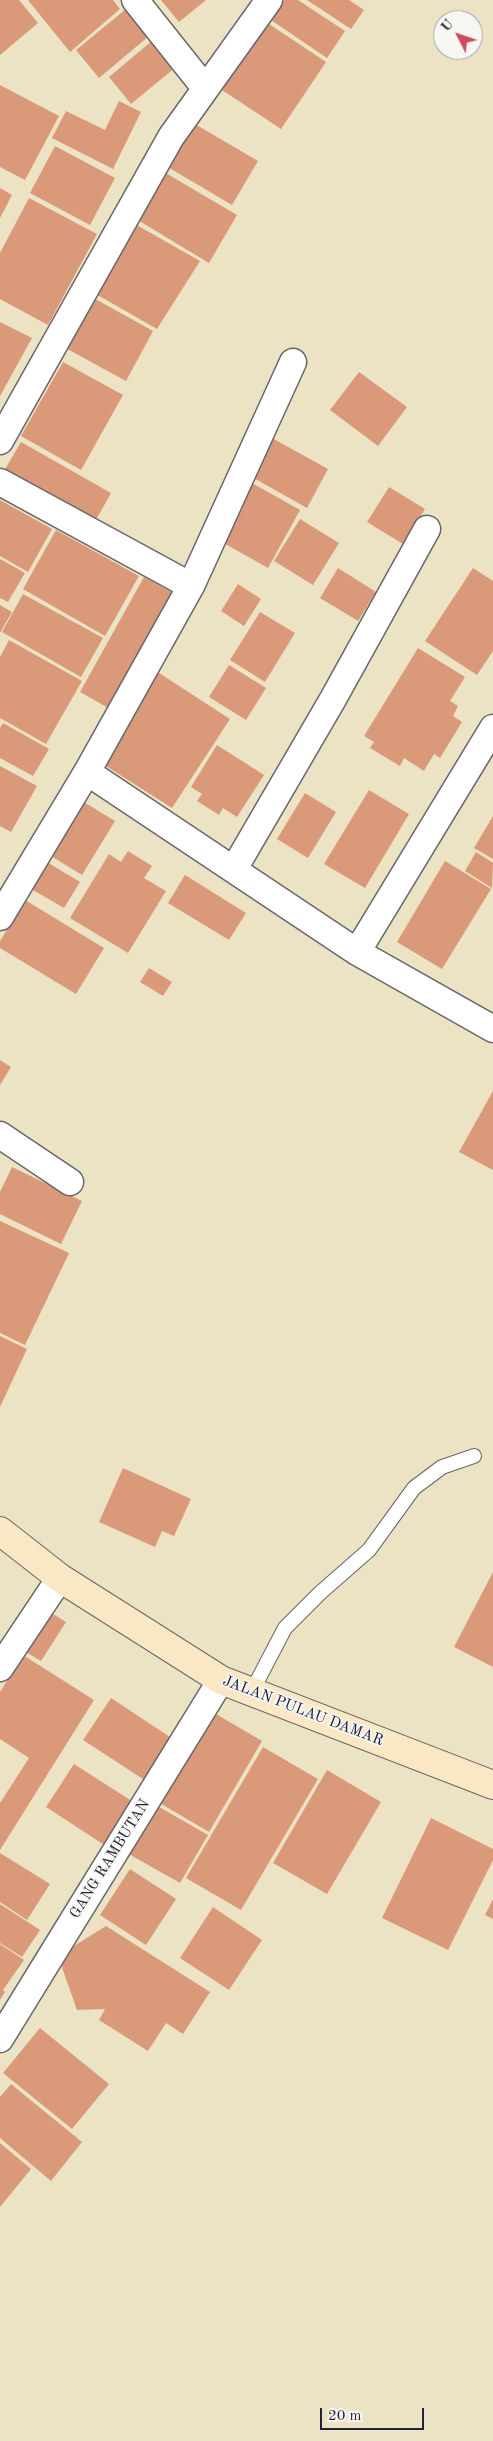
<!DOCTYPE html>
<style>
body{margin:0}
#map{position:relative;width:493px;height:2441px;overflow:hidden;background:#ece3c4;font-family:"Old Standard TT",serif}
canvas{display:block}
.north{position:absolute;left:433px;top:10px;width:50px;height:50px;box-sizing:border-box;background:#f6f6f2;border:1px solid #a1a1a9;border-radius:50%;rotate:311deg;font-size:14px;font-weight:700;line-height:20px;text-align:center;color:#22223b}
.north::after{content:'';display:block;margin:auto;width:18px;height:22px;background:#d1495b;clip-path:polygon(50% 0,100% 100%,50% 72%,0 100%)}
.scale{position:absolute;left:320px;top:2408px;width:104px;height:22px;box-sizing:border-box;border:2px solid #22223b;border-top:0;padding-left:6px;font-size:15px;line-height:18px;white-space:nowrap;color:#22223b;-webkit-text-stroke:4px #f6f6f2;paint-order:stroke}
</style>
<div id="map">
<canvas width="493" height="2441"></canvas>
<div class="north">U</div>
<div class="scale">20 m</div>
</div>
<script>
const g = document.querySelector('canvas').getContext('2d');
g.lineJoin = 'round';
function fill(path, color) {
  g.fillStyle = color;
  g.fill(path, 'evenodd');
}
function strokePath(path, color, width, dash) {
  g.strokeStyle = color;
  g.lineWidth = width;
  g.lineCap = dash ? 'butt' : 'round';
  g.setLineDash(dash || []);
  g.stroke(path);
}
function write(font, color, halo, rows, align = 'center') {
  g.font = font + ' "Old Standard TT",serif';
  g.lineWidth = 4;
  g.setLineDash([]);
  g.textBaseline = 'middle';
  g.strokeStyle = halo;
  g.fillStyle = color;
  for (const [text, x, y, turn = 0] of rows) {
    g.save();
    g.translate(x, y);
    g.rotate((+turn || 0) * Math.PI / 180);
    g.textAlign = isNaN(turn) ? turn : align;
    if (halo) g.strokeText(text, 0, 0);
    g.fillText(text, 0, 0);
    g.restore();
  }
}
fill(new Path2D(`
 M0,0H19L38,23L0,55Z
 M28,0H113L120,9L70,52Z
 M161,0H206L179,22Z
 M284,0H298L345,31L327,58L271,20Z
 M307,0H349L364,10L351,29Z
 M126,9L149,36L99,78L76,50Z
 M266,22L326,62L281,129L222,90Z
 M153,40L176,67L131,104L109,77Z
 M0,85L59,116L25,180L0,167Z
 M119,101L141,112L113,169L52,138L66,111L105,130Z
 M188,120L258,161L232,205L161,163Z
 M55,146L115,178L90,225L30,193Z
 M164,172L237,215L209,263L136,219Z
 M0,188L12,195L0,218Z
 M29,198L97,234L48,325L0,299V253Z
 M135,224L200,261L157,329L94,293Z
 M88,295L153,331L126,381L60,345Z
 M0,322L32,338L0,396Z
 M63,362L123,395L81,470L21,436Z
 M359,372L407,407L378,446L330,410Z
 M272,438L328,469L307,508L250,476Z
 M21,442L111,493L92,527L1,476Z
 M252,483L300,510L268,568L220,541Z
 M389,487L425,509L403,544L367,522Z
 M0,500L52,529L28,572L0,556Z
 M300,519L339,543L313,585L274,561Z
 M56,530L139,576L105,636L23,589Z
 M0,559L25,573L8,602L0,598Z
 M338,568L376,592L358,621L320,598Z
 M473,568L493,581V651L477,675L425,641Z
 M144,577L182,598L117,713L80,692Z
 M238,584L261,599L244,626L221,611Z
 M23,594L103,638L81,677L2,632Z
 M0,605L12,612L0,633Z
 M260,612L295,633L265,682L230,660Z
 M9,640L82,681L46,744L0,718V657Z
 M418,648L465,677L450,701L458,706L453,716L462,722L440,758L434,754L424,771L404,758L400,766L370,748L374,742L364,736Z
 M229,665L266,688L246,720L209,697Z
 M156,671L230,719L172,808L98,761Z
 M3,723L49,749L33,776L0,758V728Z
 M217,745L264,775L237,817L223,808L219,815L197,801L202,794L191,787Z
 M0,766L37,786L11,832L0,826Z
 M369,790L409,814L365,888L324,864Z
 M305,793L336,812L308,858L277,839Z
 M79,799L115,821L82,875L46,853Z
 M493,816V859L474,848Z
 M128,851L152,866L144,878L166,891L128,953L70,918L109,854L121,862Z
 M476,852L493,863L492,888L465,871Z
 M42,859L80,882L64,908L26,886Z
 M445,861L491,889L442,969L397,942Z
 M185,875L246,913L229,940L168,903Z
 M25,900L104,948L76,994L0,948V941Z
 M149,968L172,982L163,996L140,982Z
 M0,1060L11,1067L0,1085Z
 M493,1091V1170L459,1152Z
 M12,1167L82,1201L61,1244L0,1214V1192Z
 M0,1221L69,1253L25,1345L0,1333Z
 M0,1336L27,1349L0,1407Z
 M123,1468L191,1499L174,1536L162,1531L155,1547L99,1522Z
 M493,1572V1667L454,1647Z
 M48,1611L66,1622L41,1661L24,1651Z
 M23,1655L94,1700L0,1850V1803L29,1758L0,1739V1692Z
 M111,1698L173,1739L146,1781L83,1740Z
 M211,1711L262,1741L209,1832L158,1802Z
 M263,1747L318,1779L241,1910L186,1878Z
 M74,1764L138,1805L109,1848L46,1807Z
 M327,1770L381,1802L327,1894L273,1863Z
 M154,1804L208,1835L180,1883L127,1853Z
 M431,1818L493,1849V1860L448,1950L382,1918Z
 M0,1853L50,1884L27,1920L0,1902Z
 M130,1869L176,1899L146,1945L100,1915Z
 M493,1899V1919L485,1915Z
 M0,1904L40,1930L22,1957L0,1943Z
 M213,1907L262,1940L229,1990L180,1958Z
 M106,1926L210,1992L183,2034L166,2023L148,2051L99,2020L105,2009L77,2010L58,1956Z
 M0,1944L24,1960L3,1990L5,1992L0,2000Z
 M40,2028L109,2084L72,2129L3,2073Z
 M11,2084L82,2142L51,2181L0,2138V2097Z
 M0,2143L31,2169L0,2207Z`), '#da9979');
const lane = new Path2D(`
 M251,1693L285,1628L320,1593L369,1550L414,1488L442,1467L474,1456`);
const street = new Path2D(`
 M135,0L205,88
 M0,441L171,137L269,0
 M0,482L191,586
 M87,772L357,952L493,1029
 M234,869L333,699L427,529
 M0,917L87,772L191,586L293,362
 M357,952L493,728
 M0,1135L70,1182
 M0,1668L60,1578
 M0,2039L221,1680`);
const secondary = new Path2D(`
 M0,1531L60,1578L221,1680L493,1785`);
strokePath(lane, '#69666b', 16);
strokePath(street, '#69666b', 29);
strokePath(secondary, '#69666b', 30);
strokePath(lane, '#fff', 14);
strokePath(street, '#fff', 26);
strokePath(secondary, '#fae7c3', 28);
write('15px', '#22223b', '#f6f6f2', [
 ["JALAN PULAU DAMAR",303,1711,21],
 ["GANG RAMBUTAN",110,1859,-58]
]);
</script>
